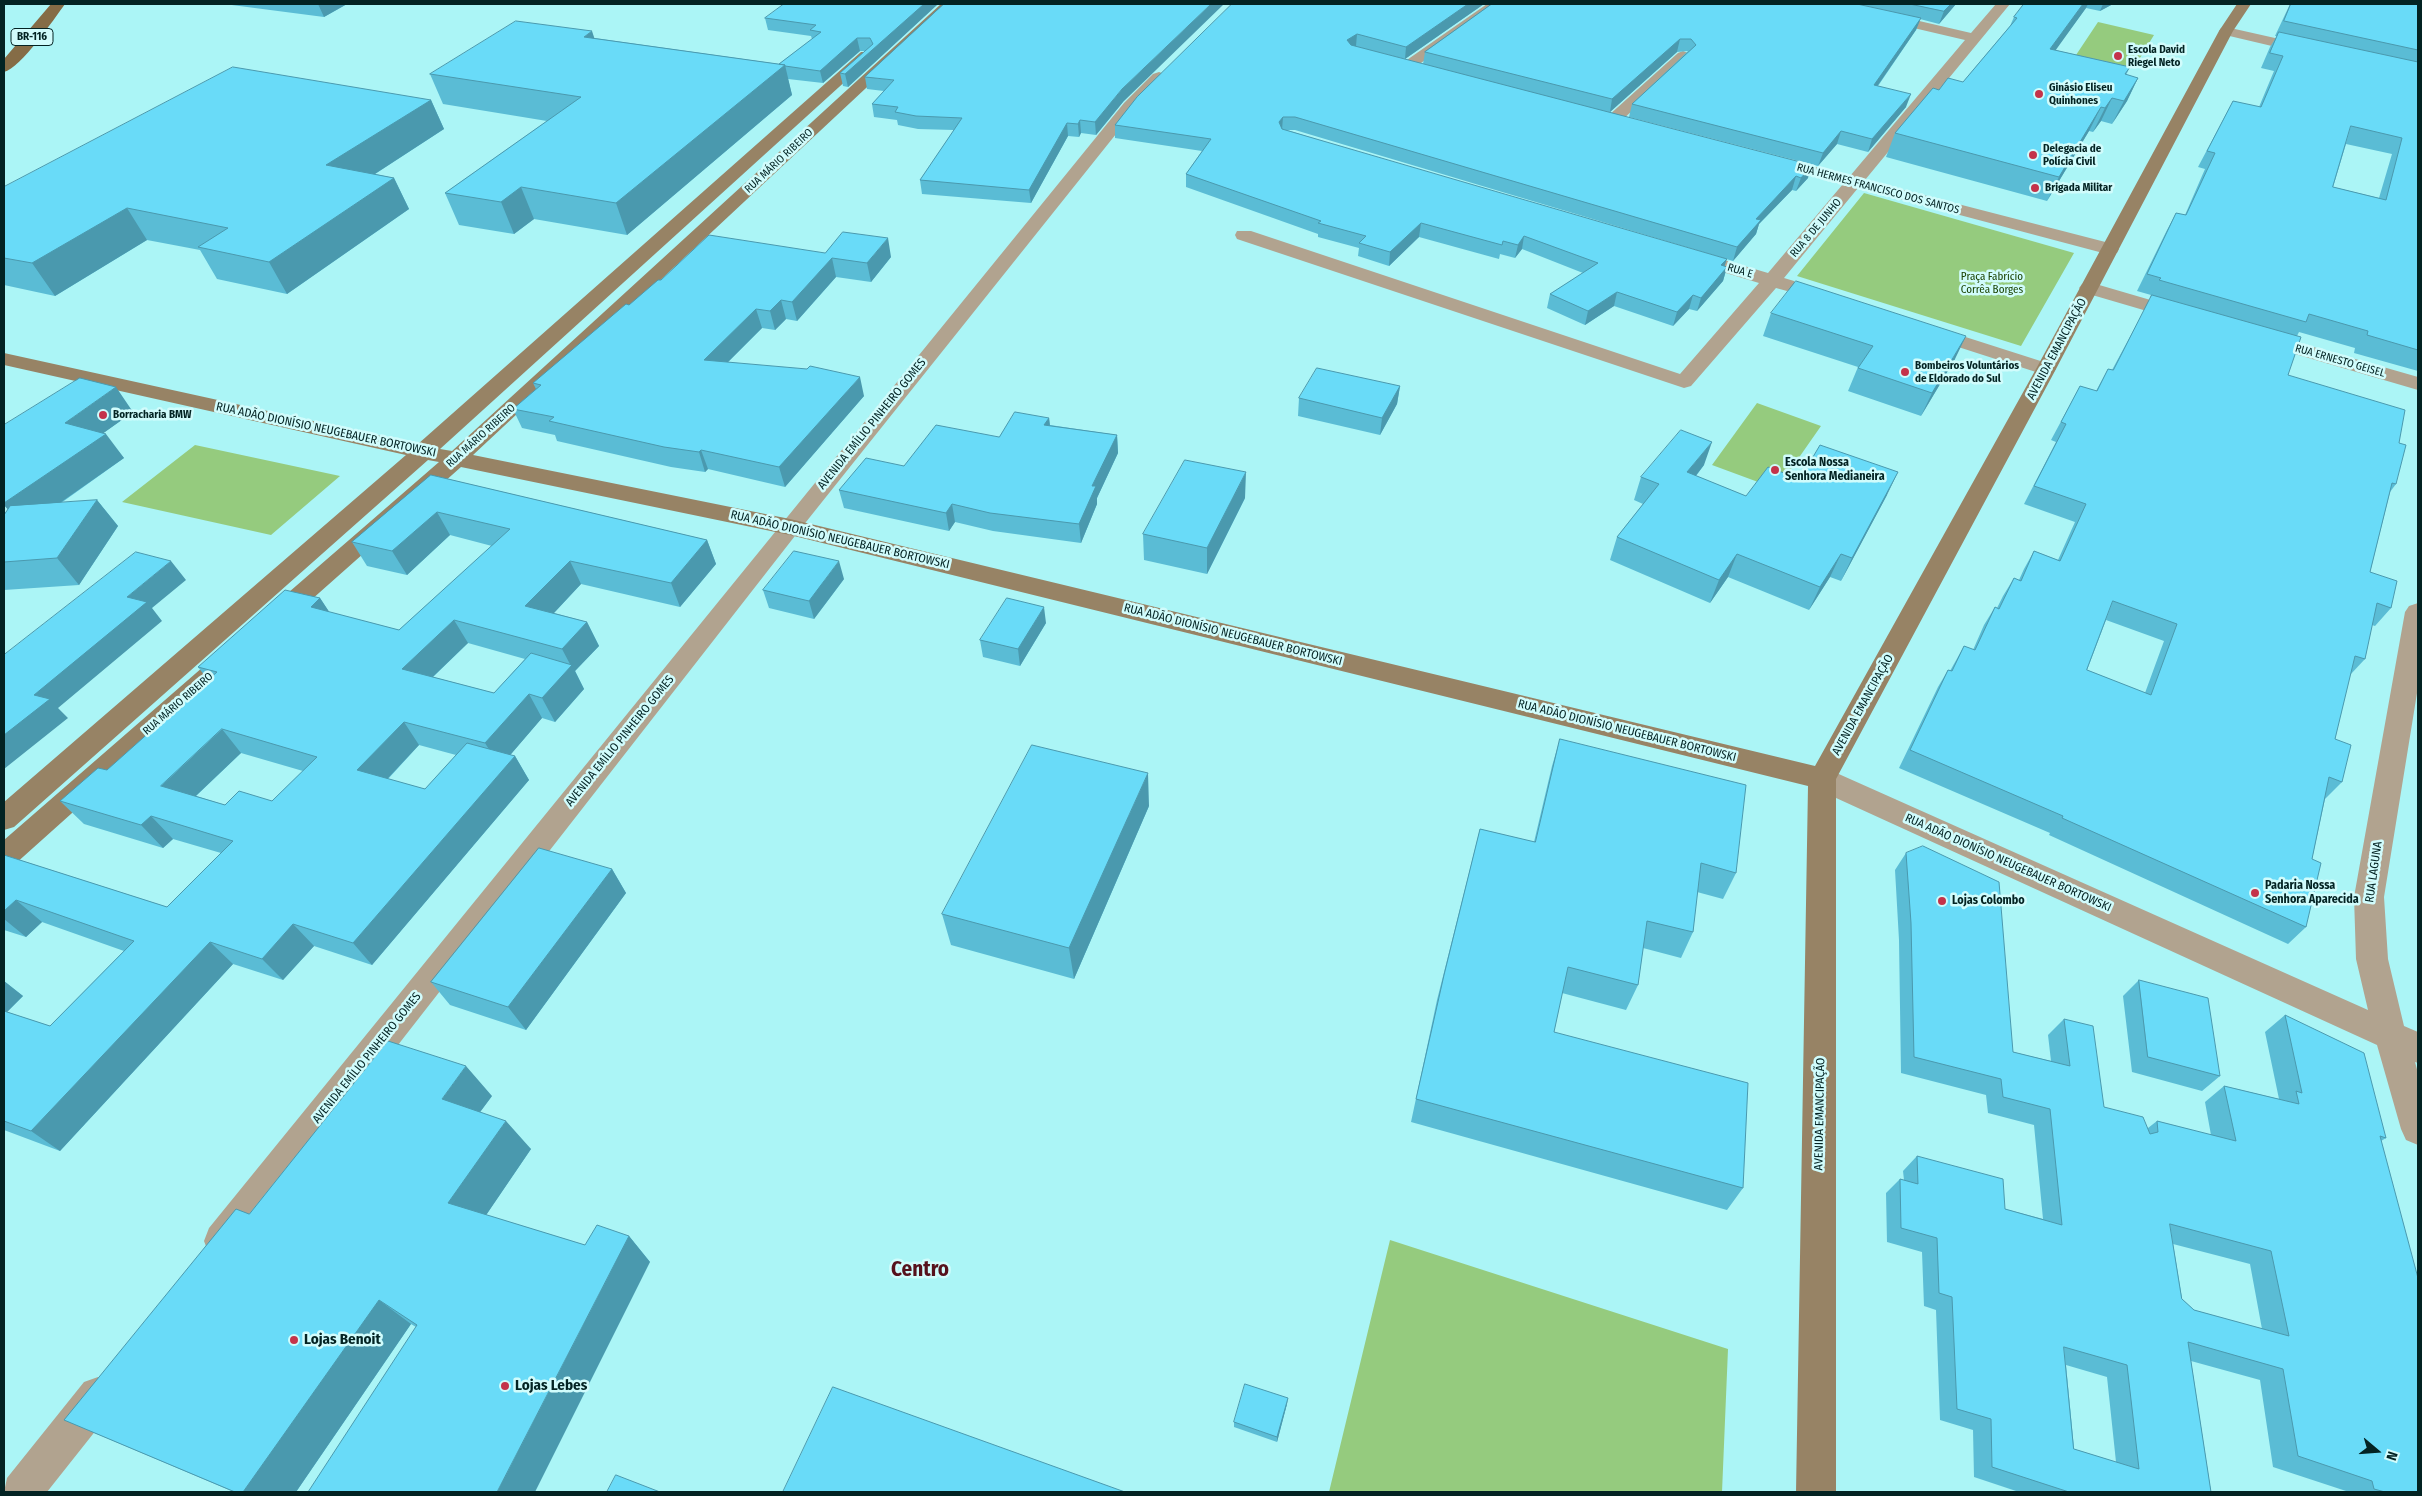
<!DOCTYPE html>
<meta charset="utf-8">
<style>
body{margin:0}
#map{position:relative;width:2422px;height:1496px;overflow:hidden;background:#abf5f6;font-family:"Fira Sans Condensed",sans-serif}
canvas{display:block}
.frame{position:absolute;inset:0;border:5px solid #032323;pointer-events:none}
.north{position:absolute;left:2352px;top:1426px;width:50px;height:50px;-webkit-text-stroke:4px #d1fcfc;paint-order:stroke;rotate:108deg;font-size:14px;font-weight:700;line-height:20px;text-align:center;color:#032323}
.north::after{content:'';display:block;margin:auto;width:18px;height:22px;background:#032323;clip-path:polygon(50% 0,100% 100%,50% 72%,0 100%)}
</style>
<div id="map">
<canvas width="2422" height="1496"></canvas>
<div class="frame"></div>
<div class="north">N</div>
</div>
<script>
const g = document.querySelector('canvas').getContext('2d');
g.lineJoin = 'round';
function fill(path, color) {
  g.fillStyle = color;
  g.fill(path, 'evenodd');
}
function strokePath(path, color, width, dash) {
  g.strokeStyle = color;
  g.lineWidth = width;
  g.lineCap = dash ? 'butt' : 'round';
  g.setLineDash(dash || []);
  g.stroke(path);
}
function write(font, color, halo, rows, align = 'center') {
  g.font = font + ' "Fira Sans Condensed",sans-serif';
  g.lineWidth = 5;
  g.setLineDash([]);
  g.textBaseline = 'middle';
  g.strokeStyle = halo;
  g.fillStyle = color;
  for (const [text, x, y, turn = 0] of rows) {
    g.save();
    g.translate(x, y);
    g.rotate((+turn || 0) * Math.PI / 180);
    g.textAlign = isNaN(turn) ? turn : align;
    if (halo) g.strokeText(text, 0, 0);
    g.fillText(text, 0, 0);
    g.restore();
  }
}
fill(new Path2D(`
 M2098,22L2154,35L2134,68L2076,55Z
 M1864,193L2074,253L2021,346L1797,276Z
 M1757,403L1821,426L1777,489L1712,465Z
 M195,445L340,476L271,535L122,502Z
 M1390,1240L1728,1349L1722,1492H1329Z`), '#95cb7e');
fill(new Path2D(`
 M1487,4H1503L1414,68H1404L1401,65L1404,62Z
 M1822,4H1846L1971,33L1996,4H2010L1865,180L2117,245L2119,249L2117,253H2103L1858,188L1784,278L1794,281L1797,285L1794,289L1787,291L1776,288L1691,386L1684,388L1237,239L1235,235L1237,231H1251L1680,374L1759,283L1683,260L1681,256L1683,252H1697L1768,273L1843,184L1768,165L1765,161L1768,157L1774,156L1850,176L1965,40L1824,7Z
 M2226,27L2315,47L2318,50L2310,55L2221,34L2219,31L2221,28Z
 M1683,51L1688,53L1691,56L1688,59L1620,122H1608L1606,119L1608,116L1678,53Z
 M1159,72L1165,74L1167,77L1165,80L1136,109L798,532L235,1254L222,1259L209,1254L204,1241L209,1228L1124,103L1153,74Z
 M2089,282L2188,311L2191,315L2188,319L2181,321L2082,292L2079,288L2082,284Z
 M1928,325L2053,365L2056,369L2053,373L2046,375L2039,373L1921,335L1918,331L1921,327Z
 M2261,332L2418,377V390L2254,342L2251,338L2254,334Z
 M2418,603V687L2384,897L2388,959L2404,1026L2418,1032V1063L2415,1062L2418,1073V1145L2406,1140L2401,1129L2377,1045L1812,787L1808,779L1812,771L1822,768L1832,771L2368,1010L2356,959L2354,897L2405,612L2409,606Z
 M98,1377L112,1382L117,1396L112,1410L47,1492H4L7,1478L84,1382Z`), '#b1a38f');
fill(new Path2D(`
 M941,4H956L473,455L790,519L1815,766L2036,369L2219,31L2237,4H2251L2233,31L2056,369L1836,779V1492H1796L1808,786L790,535L461,467L284,624L275,627L266,624L262,618L266,612L439,462L428,460L14,827L4,830V802L406,455L4,365V353L418,444L861,52H871L874,55L871,58L440,449L452,451Z
 M235,644L244,647L248,653L244,659L14,865L4,869V840L226,647Z`), '#978365');
fill(new Path2D(`
 M51,4H65C54,19 21,68 4,72V59Z`), '#856c46');
fill(new Path2D(`
 M224,4H347L324,17Z
 M938,4L848,87L843,86L840,73L866,51H860L823,83L788,79L792,95L627,235L534,219L514,234L459,225L445,193L547,121L443,104L430,74L594,38L779,64L812,39L811,36L768,30L765,18Z
 M1232,4H1484L1405,59L1356,47L1423,64L1425,52L1492,4H1956L1939,24L1920,19L1916,30L1878,86L1906,107L1868,152L1837,144L1818,166L1629,117L1632,104L1688,51L1677,52L1610,112L1808,178L1796,191L1792,190L1759,224L1756,234L1733,261L1295,130H1287L1727,267L1723,281L1697,311L1689,309L1673,326L1614,306L1585,325L1547,308L1550,294L1583,273L1522,249L1515,258L1500,254L1499,259L1419,237L1389,266L1358,256L1359,248L1318,237V234L1186,187V174L1202,151L1115,138V125Z
 M2024,4H2113L2100,11L2086,8L2055,50L2130,67L2126,75L2138,78L2127,101L2112,124L2101,121L2093,132L2089,131L2047,201L1886,157L1895,133L1939,90L1963,82L2010,26L2014,17Z
 M2290,4H2418V371L2354,353L2355,348L2299,332L2297,336L2288,375L2399,443L2396,484L2390,492L2370,572L2391,608L2375,626L2372,625L2365,659L2350,675L2335,739L2342,782L2325,799L2312,859L2306,927L2288,944L2049,835L2050,833L1899,768L1938,687L1948,670L1950,671L1964,646L1973,650L1984,625L1995,607L1997,608L2003,596L2014,578L2019,580L2024,569L2034,551L2058,560L2075,522L2024,504L2056,442L2051,440L2080,386L2096,391L2108,369L2112,370L2151,298H2150L2151,295L2137,291L2167,230L2176,213L2185,215L2205,169L2198,167L2233,101L2259,107L2274,71L2261,68L2270,47L2277,36H2275ZM2346,144L2392,154L2379,198L2333,187ZM2106,620L2164,641L2145,693L2087,670Z
 M865,77L1123,102L1096,135L1081,133L1079,137L1068,136L1031,203L922,194L920,180L954,130L918,129L898,125L897,120L874,117L872,104L884,91L867,89Z
 M431,100L444,129L375,174L394,178L409,209L287,294L217,279L200,250L147,240L55,296L4,285V187Z
 M825,253L891,257L871,282L836,277L797,321L786,319L775,330L762,328L728,362L864,396L785,487L708,469L705,472L671,467L557,441L555,435L522,428L513,409L536,389L533,383L661,280Z
 M1771,313L1955,359L1921,416L1848,391L1858,367L1763,336Z
 M1400,386L1397,404L1380,435L1298,416L1299,398Z
 M133,412L103,433L124,458L61,503L97,500L118,526L79,585L4,590V515L8,509L4,505V425Z
 M1049,418L1050,425L1117,435L1118,453L1097,498V504L1081,543L993,531L955,522L949,531L844,508L839,490L904,466L999,437Z
 M1704,465L1696,476L1746,496L1800,479L1887,495L1841,581L1830,577L1809,610L1728,577L1710,603L1610,560L1617,537L1643,504L1634,500L1641,477Z
 M431,475L707,540L716,564L680,607L581,584L554,613L587,622L599,646L575,671L584,689L555,722L542,718L510,755L515,756L529,780L372,965L314,946L283,980L233,964L60,1151L4,1130V981L23,996L7,1012L50,1026L124,951L42,922L26,937L4,930V855L167,907L221,853L173,839L163,848L84,824L60,801L107,770L208,680L198,667L320,598L329,612L399,630L492,546L450,535L407,575L367,566L352,542ZM468,643L525,659L494,693L433,677ZM419,745L456,755L425,789L388,779ZM241,753L303,771L272,801L225,805L196,796Z
 M1245,498L1207,574L1144,560L1143,534Z
 M844,579L814,619L769,608L763,590Z
 M1046,623L1020,666L983,657L980,640Z
 M1560,739L1736,873L1723,899L1697,892L1693,932L1681,958L1643,948L1638,985L1626,1010L1562,993L1554,1032L1743,1188L1727,1210L1411,1122L1437,1000L1480,829L1534,842L1552,766Z
 M1149,806L1074,979L951,945L942,914Z
 M1906,853L2013,1052L2051,1061L2048,1035L2064,1019L2104,1107L2148,1128L2157,1121L2211,1135L2205,1102L2224,1086L2279,1099L2265,1032L2285,1015L2386,1138L2381,1141L2418,1492H2346V1491L2273,1467L2260,1380L2191,1361L2211,1492H2019L1974,1477L1973,1430L1940,1420L1936,1310L1924,1306L1922,1252L1887,1242L1886,1193L1900,1179L1904,1180L1903,1171L1917,1156L2005,1209L2043,1219L2034,1125L1988,1113L1986,1095L1901,1073L1899,940L1895,870ZM2173,1244L2250,1264L2262,1329L2194,1310L2182,1299ZM2066,1365L2107,1377L2116,1462L2074,1449Z
 M612,869L626,893L526,1030L450,1005L431,982Z
 M2139,980L2220,1076L2202,1091L2132,1072L2123,996Z
 M492,1096L480,1112L531,1149L486,1215L585,1245L629,1236L650,1262L416,1327L411,1324L296,1492H234L64,1420L249,1214Z
 M1287,1404L1277,1442L1234,1427V1422Z`), '#5abcd5');
fill(new Path2D(`
 M318,4H347L324,17Z
 M924,4H938L848,87L845,74Z
 M1211,4H1224L1123,102L1096,135L1095,122L1122,89Z
 M1468,4H1484L1405,59L1406,47Z
 M1951,4H1956L1939,24L1944,11Z
 M2083,4H2088L2086,8L2040,72L2050,49Z
 M2103,4H2113L2100,11Z
 M1921,18L1916,30L1869,98L1874,85Z
 M592,31L602,61L584,37Z
 M1357,34L1356,46L1346,53L1347,40Z
 M857,38L860,51L823,83L820,71Z
 M1680,39L1677,52L1610,112L1612,99Z
 M785,65L792,95L627,235L616,203Z
 M2138,78L2127,101L2112,124L2124,101Z
 M1911,94L1906,107L1868,152L1872,139Z
 M2112,98L2101,121L2093,132L2105,108Z
 M431,100L444,129L341,196L326,165Z
 M2101,107L2089,131L2047,201L2059,177Z
 M1283,117L1282,130L1279,122Z
 M1080,120L1081,133L1079,137L1078,124Z
 M1067,123L1068,136L1031,203L1029,190Z
 M1841,131L1837,144L1818,166L1823,153Z
 M1812,165L1808,178L1796,191L1801,178Z
 M1796,176L1792,190L1759,224L1756,234L1733,261L1737,247L1756,219Z
 M394,178L409,209L287,294L269,262Z
 M521,187L534,219L514,234L501,202Z
 M127,208L147,240L55,296L32,263Z
 M1421,223L1419,237L1389,266L1390,252Z
 M1524,236L1522,249L1515,258L1518,245Z
 M888,238L891,257L871,282L867,263Z
 M832,258L836,277L797,321L792,302Z
 M1727,259L1722,273L1727,267L1723,281L1697,311L1701,298L1721,265Z
 M1617,292L1614,306L1585,325L1588,311Z
 M1693,295L1689,309L1673,326L1677,312Z
 M781,300L786,319L775,330L770,311Z
 M756,309L762,328L711,379L704,360Z
 M1966,336L1955,359L1921,416L1932,393Z
 M860,377L864,396L785,487L779,467Z
 M1400,386L1397,404L1380,435L1382,418Z
 M116,387L133,412L84,447L65,423Z
 M1049,418L1051,435L1044,425Z
 M106,434L124,458L24,528L4,505V503Z
 M1117,435L1118,453L1097,498V504L1081,543L1079,524L1092,486Z
 M1712,442L1704,465L1680,496L1687,472Z
 M701,450L708,469L705,472L699,452Z
 M1246,472L1245,498L1207,574V548Z
 M1898,472L1887,495L1841,581L1852,558Z
 M97,500L118,526L79,585L57,558Z
 M952,504L955,522L949,531L946,513Z
 M437,512L450,535L407,575L392,551Z
 M707,540L716,564L680,607L671,583Z
 M1737,554L1728,577L1710,603L1719,580Z
 M1841,554L1830,577L1809,610L1820,587Z
 M171,561L186,580L152,608L162,621L58,708L68,718L4,769V735L34,695L127,597Z
 M570,561L581,584L538,630L525,606Z
 M839,561L844,579L814,619L809,601Z
 M320,598L336,622L311,607Z
 M1044,607L1046,623L1020,666L1018,649Z
 M454,620L468,643L417,692L402,669Z
 M587,622L599,646L575,671L584,689L555,722L542,698L571,666L562,649Z
 M529,694L542,718L500,767L485,743Z
 M404,722L419,745L374,793L357,770Z
 M222,729L241,753L182,809L161,786Z
 M515,756L529,780L372,965L353,943Z
 M1148,773L1149,806L1074,979L1069,948Z
 M151,816L173,839L163,848L141,825Z
 M612,869L626,893L526,1030L508,1007Z
 M16,900L42,922L26,937L4,919V911Z
 M293,924L314,946L283,980L262,959Z
 M210,942L233,964L60,1151L31,1131Z
 M4,981L23,996L4,1015Z
 M466,1066L492,1096L469,1127L442,1099Z
 M506,1121L531,1149L476,1230L448,1203Z
 M629,1236L650,1262L535,1492H497Z
 M379,1300L411,1324L296,1492H243Z
 M1288,1398L1287,1404L1277,1442V1437Z`), '#4a99ae');
const building = new Path2D(`
 M784,4H924L845,74L840,73L873,44L870,38H857L820,71L785,66V65L779,64L821,32L810,30L816,25L765,18Z
 M944,4H1211L1122,89L1095,122L1080,120L1078,124L1067,123L1029,190L920,180L962,118L916,116L895,112L898,107L872,104L894,80L865,77Z
 M1232,4H1468L1406,47L1357,34L1347,40L1351,45L1812,165L1801,178L1796,176L1756,219L1761,220L1737,247L1295,117H1283L1279,122L1282,129L1727,259L1721,265L1727,267L1701,298L1693,295L1677,312L1617,292L1588,311L1550,294L1598,263L1524,236L1518,245L1503,241L1502,245L1421,223L1390,252L1359,243L1366,236L1318,223L1321,221L1186,174L1211,139L1115,125L1137,97Z
 M1492,4H1857L1921,18L1874,85L1911,94L1872,139L1841,131L1823,153L1632,104L1696,45L1691,39H1680L1612,99L1425,52Z
 M1910,4H1951L1944,11Z
 M2024,4H2083L2050,49L2130,67L2125,74L2138,78L2124,101L2112,98L2105,108L2101,107L2059,177L1895,133L1933,88L1939,90L1948,78L1963,82L2017,18L2014,17Z
 M2291,4H2418V50L2284,21Z
 M516,21L592,31L584,37L785,65L616,203L521,187L501,202L445,193L581,97L430,74Z
 M2279,32L2418,62V350L2367,335L2368,331L2309,314L2306,322L2159,280L2161,278L2147,274L2176,213L2186,215L2215,153L2207,151L2233,101L2261,107L2283,56L2270,53ZM2351,126L2402,138L2386,200L2333,187Z
 M233,67L431,100L326,165L394,178L269,262L198,247L228,228L127,208L32,263L4,258V187Z
 M843,232L888,238L867,263L832,258L792,302L781,300L770,311L756,309L704,360L807,369L810,366L860,377L779,467L701,450L699,452L664,447L549,421L554,417L513,409L541,385L533,383L626,304L629,305L658,280H661L709,235L825,253Z
 M1796,281L1966,336L1932,393L1858,368L1873,346L1771,313Z
 M2152,295L2301,337L2288,375L2405,410L2399,443L2406,445L2396,484L2392,483L2370,572L2397,581L2391,608L2377,603L2365,659L2355,656L2335,739L2351,745L2342,782L2329,777L2312,859L2321,863L2306,927L2062,818L2063,816L1910,750L1948,670L1952,671L1964,646L1975,650L1995,607L1999,609L2014,578L2021,581L2034,551L2060,561L2086,504L2034,486L2066,424L2061,422L2080,386L2097,391L2108,369L2113,370ZM2113,601L2177,624L2151,695L2087,670Z
 M1317,368L1400,386L1382,418L1299,398Z
 M80,378L116,387L65,423L106,434L4,503V425Z
 M1015,412L1049,418L1044,425L1117,435L1092,486H1096L1079,524L990,513L952,504L946,513L839,490L866,458L904,466L936,425L999,437Z
 M1681,430L1712,442L1687,472L1746,496L1768,467L1800,479L1820,445L1898,472L1852,558L1841,554L1820,587L1737,554L1719,580L1617,537L1659,484L1641,477Z
 M1185,460L1246,472L1207,548L1143,534Z
 M431,475L707,540L671,583L570,561L525,606L587,622L562,649L454,620L402,669L494,693L531,653L572,665L542,698L529,694L485,743L404,722L357,770L425,789L467,743L515,756L353,943L293,924L262,959L210,942L31,1131L4,1121V1011L50,1026L134,941L16,900L4,911V855L167,907L233,841L151,816L141,825L60,801L98,768L107,770L217,672L198,667L285,590L320,598L311,607L399,630L510,529L437,512L392,551L352,542ZM222,729L317,757L272,801L239,791L225,805L161,786Z
 M97,500L57,558L4,562V515L10,506Z
 M794,551L839,561L809,601L763,590Z
 M136,552L171,561L127,597L147,602L34,695L50,699L4,735V655Z
 M1007,598L1044,607L1018,649L980,640Z
 M1560,739L1746,785L1736,873L1701,863L1693,932L1647,921L1638,985L1568,967L1554,1032L1748,1083L1743,1188L1416,1099L1444,975L1480,829L1535,842Z
 M1032,745L1148,773L1069,948L942,914Z
 M1923,846L1999,882L2013,1052L2070,1066L2064,1019L2093,1026L2104,1107L2143,1117L2150,1134L2158,1132L2157,1121L2236,1141L2224,1086L2299,1104L2296,1091L2302,1093L2285,1015L2364,1053L2386,1138L2380,1136L2418,1278V1492H2385L2374,1489L2372,1481L2298,1456L2283,1369L2188,1342L2211,1492H2069L1992,1467L1991,1419L1957,1409L1952,1297L1939,1293L1937,1238L1901,1228L1900,1179L1918,1184L1917,1156L2003,1179L2005,1209L2062,1225L2050,1109L2003,1097L2001,1079L1914,1057L1911,923L1906,853ZM2170,1224L2271,1251L2289,1336L2194,1310L2182,1299ZM2064,1347L2127,1365L2139,1469L2074,1449Z
 M539,848L612,869L508,1007L431,982Z
 M2139,980L2208,998L2220,1076L2148,1057Z
 M388,1041L466,1066L442,1099L506,1121L448,1203L585,1245L597,1225L629,1236L497,1492H308L417,1325L379,1300L243,1492H235L64,1420L236,1209L249,1214Z
 M1245,1384L1288,1398L1277,1437L1234,1422Z
 M833,1387L1125,1492H783Z
 M616,1475L660,1492H607Z`);
fill(building, '#69dbf8');
strokePath(building, '#4a99ae', 1);
for (const [x, y, r, color] of [
 [2118,56,5,"#c4334a"],
 [2039,94,5,"#c4334a"],
 [2033,155,5,"#c4334a"],
 [2035,188,5,"#c4334a"],
 [1905,372,5,"#c4334a"],
 [103,415,5,"#c4334a"],
 [1775,470,5,"#c4334a"],
 [2255,893,5,"#c4334a"],
 [1942,901,5,"#c4334a"],
 [294,1340,5,"#c4334a"],
 [505,1386,5,"#c4334a"]
]) {
  const dot = new Path2D();
  dot.arc(x, y, r, 0, 2 * Math.PI);
  g.fillStyle = color;
  g.fill(dot);
  strokePath(dot, '#d1fcfc', 2);
}
for (const [x, y, w] of [
 [32,37,42]
]) {
  const box = new Path2D();
  box.roundRect(x - w / 2, y - 8.5, w, 17, 4);
  g.fillStyle = '#d1fcfc';
  g.fill(box);
  strokePath(box, '#032323', 1);
}
write('bold 11px', '#032323', null, [
 ["BR-116",32,37]
]);
write('bold 11px', '#032323', '#d1fcfc', [
 ["Escola David",2128,50],
 ["Riegel Neto",2128,63],
 ["Ginásio Eliseu",2049,88],
 ["Quinhones",2049,101],
 ["Delegacia de",2043,149],
 ["Polícia Civil",2043,162],
 ["Brigada Militar",2045,188],
 ["Bombeiros Voluntários",1915,366],
 ["de Eldorado do Sul",1915,379],
 ["Borracharia BMW",113,415]
], 'left');
write('11px', '#032323', '#d1fcfc', [
 ["RUA MÁRIO RIBEIRO",779,161,-43],
 ["RUA HERMES FRANCISCO DOS SANTOS",1878,189,15],
 ["RUA 8 DE JUNHO",1816,228,-50],
 ["RUA E",1740,271,17],
 ["RUA ERNESTO GEISEL",2340,361,16],
 ["RUA MÁRIO RIBEIRO",481,436,-42],
 ["RUA MÁRIO RIBEIRO",178,704,-41]
]);
write('11px', '#1a4201', '#d1fcfc', [
 ["Praça Fabrício",1992,277],
 ["Corrêa Borges",1992,290]
]);
write('12px', '#032323', '#d1fcfc', [
 ["AVENIDA EMANCIPAÇÃO",2057,349,-62],
 ["AVENIDA EMÍLIO PINHEIRO GOMES",872,424,-51],
 ["RUA ADÃO DIONÍSIO NEUGEBAUER BORTOWSKI",326,430,12],
 ["RUA ADÃO DIONÍSIO NEUGEBAUER BORTOWSKI",840,540,13],
 ["RUA ADÃO DIONÍSIO NEUGEBAUER BORTOWSKI",1233,635,14],
 ["AVENIDA EMANCIPAÇÃO",1863,705,-61],
 ["RUA ADÃO DIONÍSIO NEUGEBAUER BORTOWSKI",1627,731,14],
 ["AVENIDA EMÍLIO PINHEIRO GOMES",620,741,-51],
 ["RUA ADÃO DIONÍSIO NEUGEBAUER BORTOWSKI",2008,863,24],
 ["RUA LAGUNA",2374,872,-82],
 ["AVENIDA EMÍLIO PINHEIRO GOMES",367,1058,-51],
 ["AVENIDA EMANCIPAÇÃO",1820,1114,-89]
]);
write('bold 12px', '#032323', '#d1fcfc', [
 ["Escola Nossa",1785,463],
 ["Senhora Medianeira",1785,477],
 ["Padaria Nossa",2265,886],
 ["Senhora Aparecida",2265,900],
 ["Lojas Colombo",1952,901]
], 'left');
write('bold 15px', '#032323', '#d1fcfc', [
 ["Lojas Benoit",304,1340],
 ["Lojas Lebes",515,1386]
], 'left');
write('bold 21px', '#56111c', '#d1fcfc', [
 ["Centro",920,1270]
]);
</script>
